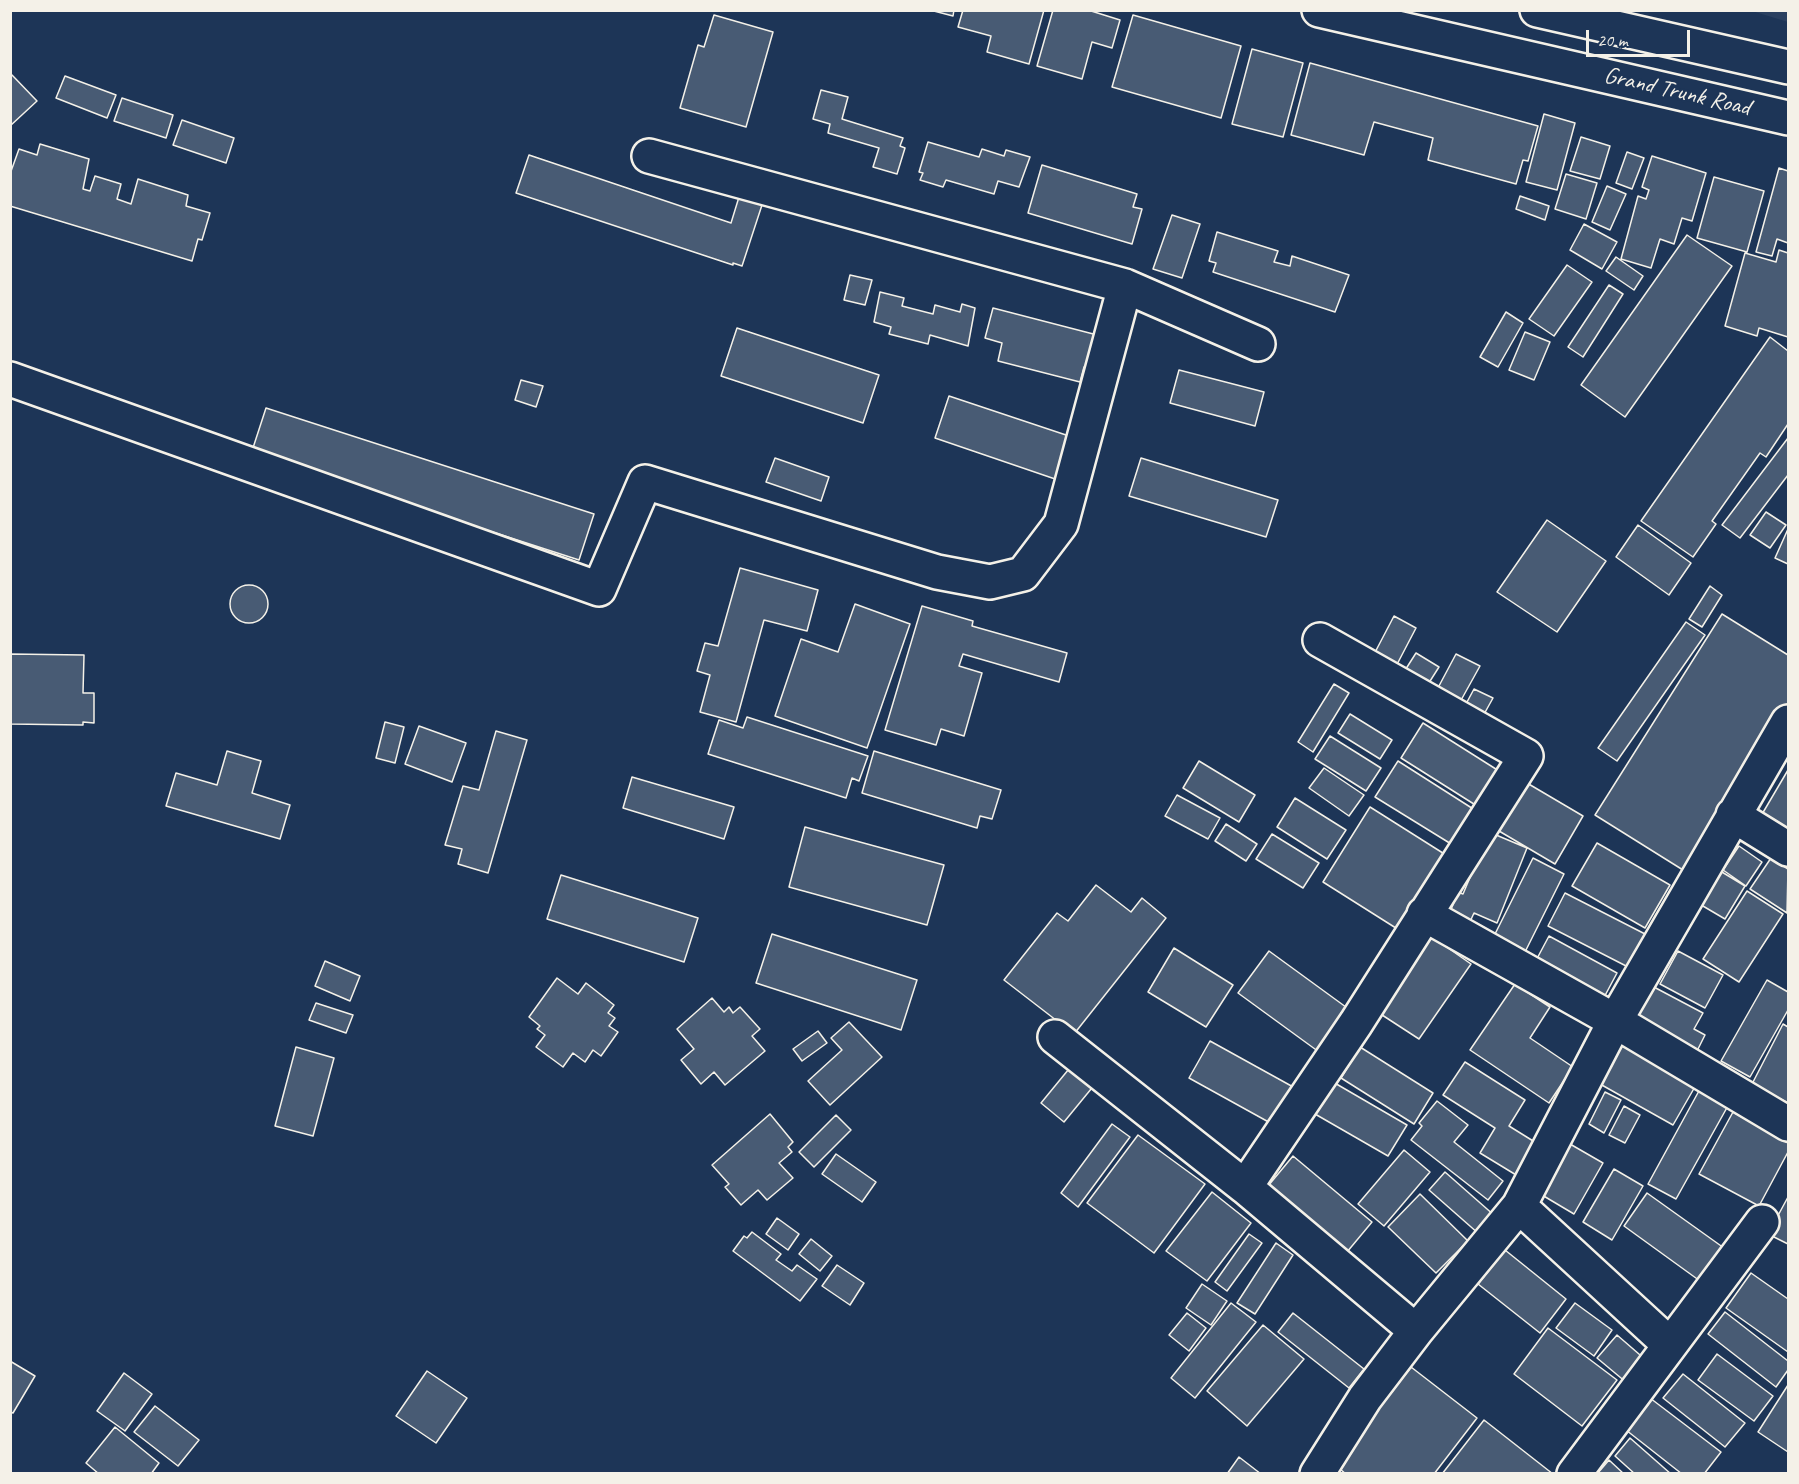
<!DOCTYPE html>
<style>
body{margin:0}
#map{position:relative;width:1799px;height:1484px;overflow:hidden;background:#1d3557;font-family:Caveat,sans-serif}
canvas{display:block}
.frame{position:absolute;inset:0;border:12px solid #f4f1e8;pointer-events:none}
.scale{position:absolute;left:1586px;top:30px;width:104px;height:27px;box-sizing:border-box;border:3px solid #f4f1e8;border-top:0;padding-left:8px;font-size:18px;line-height:21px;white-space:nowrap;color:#f4f1e8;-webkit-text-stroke:4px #1d3557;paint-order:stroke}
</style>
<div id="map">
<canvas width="1799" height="1484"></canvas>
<div class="frame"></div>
<div class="scale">20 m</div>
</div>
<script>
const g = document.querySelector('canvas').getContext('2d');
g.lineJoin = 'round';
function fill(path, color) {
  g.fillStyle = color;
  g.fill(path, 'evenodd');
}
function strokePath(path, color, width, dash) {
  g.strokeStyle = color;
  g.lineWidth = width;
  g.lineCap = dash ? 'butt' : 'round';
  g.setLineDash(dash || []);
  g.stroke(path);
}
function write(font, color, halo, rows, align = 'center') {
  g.font = font + ' Caveat,sans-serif';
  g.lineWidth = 5;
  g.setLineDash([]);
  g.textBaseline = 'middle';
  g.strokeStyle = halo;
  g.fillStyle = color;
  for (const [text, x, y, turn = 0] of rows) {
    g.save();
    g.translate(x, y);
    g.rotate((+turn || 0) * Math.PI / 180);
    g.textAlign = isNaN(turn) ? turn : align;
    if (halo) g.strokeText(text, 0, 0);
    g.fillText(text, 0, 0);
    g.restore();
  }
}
fill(new Path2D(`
 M1752,11H1788V22Z`), '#2a4060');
const building = new Path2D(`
 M930,10H954L953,16Z
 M963,10H1044L1029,64L987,52L991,36L958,27Z
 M1053,10H1088L1120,20L1112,48L1092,42L1082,79L1037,66Z
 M714,15L773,32L746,127L680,108L698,45L704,47Z
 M1133,15L1241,46L1221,118L1112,87Z
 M1252,49L1303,63L1283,137L1232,124Z
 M1310,63L1538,126L1528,161L1523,160L1516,184L1428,160L1433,138L1374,122L1364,155L1291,135Z
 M12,75L37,101L10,126V77Z
 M65,76L116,95L107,118L56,98Z
 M821,90L848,97L842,119L903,138L900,146L905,148L897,174L873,167L879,148L828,133L830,124L813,119Z
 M122,98L173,115L166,138L114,121Z
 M1544,114L1575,123L1557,190L1526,182Z
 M182,120L234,138L226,163L173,145Z
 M1581,137L1610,146L1600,179L1570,171Z
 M928,142L979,157L982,149L1004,156L1006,150L1030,157L1019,187L998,181L994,194L946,180L943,187L920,180L923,173L919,172Z
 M40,144L89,159L83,189L90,191L95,176L121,184L117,199L131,204L138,179L188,195L186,206L210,213L202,240L198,239L192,261L10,206V174L19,149L37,155Z
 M1627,152L1644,158L1632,189L1616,183Z
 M529,155L731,223L739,197L762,205L742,266L733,263V265L516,193Z
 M1652,156L1706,173L1692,221L1682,218L1674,244L1660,239L1651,268L1621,259L1638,196L1646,199L1649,190L1642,187Z
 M1042,165L1137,194L1133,207L1142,209L1132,244L1028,213Z
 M1779,168L1788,171V243L1777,239L1772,256L1756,252Z
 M1566,174L1597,183L1586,219L1555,209Z
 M1714,177L1764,191L1747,252L1697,238Z
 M1607,186L1626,194L1610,230L1592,222Z
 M1520,196L1549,206L1545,220L1516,209Z
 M1172,215L1200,224L1182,278L1153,269Z
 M1584,224L1617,242L1602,269L1570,250Z
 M1217,232L1278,251L1274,262L1290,266L1292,256L1349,275L1335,312L1213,272L1216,263L1209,261Z
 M1687,235L1732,266L1625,417L1581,385Z
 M1779,250L1788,253V337L1759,328L1757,336L1725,326L1745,253L1776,262Z
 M1616,257L1643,276L1634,290L1606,271Z
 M1567,265L1592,282L1554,336L1529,319Z
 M850,275L872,280L865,305L844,300Z
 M1609,285L1623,294L1583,357L1568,347Z
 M880,292L904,298L902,306L933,314L935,305L960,312L962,304L975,308L968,346L930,335L928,344L889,334L891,327L874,322Z
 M993,308L1101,336L1093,368L1084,367L1080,382L998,361L1002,343L985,338Z
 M1506,312L1523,323L1498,367L1480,357Z
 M737,328L879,375L863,423L721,376Z
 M1525,332L1550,342L1534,380L1509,370Z
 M1770,337L1788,351V424L1766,457L1760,453L1712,521L1716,524L1693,557L1641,521Z
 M1179,370L1264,392L1255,426L1170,403Z
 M521,380L543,386L536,407L515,400Z
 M949,396L1072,437L1058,480L935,438Z
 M266,408L594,514L579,560L251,454Z
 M1788,438V475L1740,538L1722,525Z
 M775,458L829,477L821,501L766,482Z
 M1141,458L1278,500L1266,537L1129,496Z
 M1766,512L1786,525L1770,548L1750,535Z
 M1547,520L1606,561L1557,632L1497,592Z
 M1638,525L1691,563L1669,595L1616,557Z
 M1788,529V564L1775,558Z
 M740,568L818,590L807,631L764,620L736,722L700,712L710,675L697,671L705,643L718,646Z
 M230 604a19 19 0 1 1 38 0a19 19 0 1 1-38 0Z
 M1710,586L1722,595L1702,627L1689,619Z
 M855,604L910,624L867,748L775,716L801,639L838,652Z
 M922,606L973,621L972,626L1067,653L1059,682L963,654L959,666L982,673L964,736L941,729L936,745L885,730Z
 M1722,614L1788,655V703L1683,870L1595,815Z
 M1394,616L1416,628L1393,672L1371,660Z
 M1686,622L1705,635L1617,761L1598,748Z
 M1416,653L1439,667L1425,689L1402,675Z
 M10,654L84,655L83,693H94V723L83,722V725L10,724Z
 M1456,654L1480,666L1455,711L1432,699Z
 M1334,684L1349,693L1313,752L1298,742Z
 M1474,689L1493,698L1478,725L1460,715Z
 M1350,714L1392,740L1380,759L1338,733Z
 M747,717L868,756L859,781L852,778L846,798L708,754L719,720L743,728Z
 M385,722L404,727L395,763L376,758Z
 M1423,723L1499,771L1477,806L1401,758Z
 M419,726L466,743L452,782L405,764Z
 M496,731L527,740L488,873L458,864L462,849L445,845L463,786L479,790Z
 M1330,736L1381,768L1366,791L1315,759Z
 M227,751L261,761L252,793L290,805L280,839L166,806L176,773L217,785Z
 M874,751L1001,790L992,819L980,816L977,828L862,793Z
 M1199,761L1255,795L1239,822L1183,788Z
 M1398,761L1478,812L1456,847L1375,797Z
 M1324,768L1364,795L1349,816L1309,788Z
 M1788,770V840L1758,821Z
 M632,777L734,807L724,839L623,808Z
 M1527,783L1583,816L1555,864L1499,831Z
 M1177,795L1220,818L1208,839L1165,816Z
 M1295,798L1346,830L1327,859L1277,827Z
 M1370,807L1446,855L1399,930L1323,882Z
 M1226,824L1257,844L1246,861L1215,841Z
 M805,827L944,865L927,925L789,887Z
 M1489,832L1527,848L1497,923L1474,913L1468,926L1448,917L1458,892L1463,894Z
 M1272,834L1319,863L1303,888L1256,859Z
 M1597,843L1670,885L1645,928L1572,886Z
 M1739,846L1762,862L1746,886L1723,870Z
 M1533,858L1564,874L1522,958L1491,942Z
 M1771,858L1788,869L1787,913L1750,889Z
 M1712,866L1745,886L1725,919L1691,899Z
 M561,875L698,918L684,962L547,919Z
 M1096,885L1131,912L1142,898L1166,918L1074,1034L1004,980L1057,913L1068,921Z
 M1747,891L1783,914L1739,982L1703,959Z
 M1565,893L1647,935L1630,968L1548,926Z
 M772,934L917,980L901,1030L756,983Z
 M1431,936L1471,964L1419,1039L1379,1013Z
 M1549,936L1617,973L1601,1003L1533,966Z
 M1174,948L1233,985L1206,1027L1148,992Z
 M1269,951L1350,1010L1319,1052L1238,993Z
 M1678,951L1723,975L1705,1008L1660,984Z
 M325,961L360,976L350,1001L315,986Z
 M557,978L578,994L586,983L614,1005L608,1013L615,1018L609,1026L618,1032L601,1056L593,1050L585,1062L573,1053L563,1067L536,1047L545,1035L537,1029L540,1026L529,1017Z
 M1767,980L1788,992V1010L1750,1077L1721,1061Z
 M1515,984L1550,1007L1530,1038L1573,1067L1549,1103L1470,1050Z
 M1652,986L1703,1013L1694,1029L1705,1035L1696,1053L1634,1020Z
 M712,998L724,1012L729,1007L733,1013L740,1007L760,1029L752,1036L765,1051L725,1085L714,1072L701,1084L681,1060L694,1049L677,1029Z
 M316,1003L353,1015L346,1033L309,1020Z
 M849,1022L882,1057L830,1105L808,1081L842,1050L831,1038Z
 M1783,1024L1788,1027V1103L1752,1084Z
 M818,1031L827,1043L802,1061L793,1049Z
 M1627,1036L1700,1078L1673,1125L1600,1084Z
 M1210,1041L1295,1088L1274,1125L1189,1078Z
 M296,1047L334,1058L313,1136L275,1126Z
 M1360,1047L1433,1093L1414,1124L1341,1078Z
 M1465,1062L1525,1100L1509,1126L1546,1149L1526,1181L1480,1153L1495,1128L1443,1095Z
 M1073,1064L1096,1083L1064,1122L1041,1103Z
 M1333,1082L1407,1125L1388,1156L1315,1114Z
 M1700,1089L1729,1104L1676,1199L1648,1184Z
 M1605,1092L1621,1100L1604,1133L1589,1124Z
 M1437,1101L1468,1125L1454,1142L1503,1181L1488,1200L1411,1140L1422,1126L1419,1123Z
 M1624,1106L1640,1115L1625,1143L1609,1135Z
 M1733,1112L1788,1143V1152L1759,1206L1699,1174Z
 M770,1114L793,1142L788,1147L792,1152L779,1163L793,1178L767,1200L758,1190L741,1205L725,1187L729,1184L712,1165Z
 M836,1115L851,1130L814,1167L799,1152Z
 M1112,1124L1130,1137L1078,1207L1061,1193Z
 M1138,1135L1205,1184L1154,1253L1087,1203Z
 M1570,1144L1603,1163L1574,1214L1542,1195Z
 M1404,1150L1430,1172L1384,1226L1358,1204Z
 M836,1154L876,1182L862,1202L822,1174Z
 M1293,1156L1372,1222L1342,1258L1263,1192Z
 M1614,1169L1643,1186L1612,1240L1583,1222Z
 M1445,1172L1495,1216L1479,1234L1429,1190Z
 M1212,1192L1251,1223L1207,1281L1166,1251Z
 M1647,1193L1724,1248L1700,1281L1624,1226Z
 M1420,1194L1468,1241L1436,1273L1388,1227Z
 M1788,1197V1244L1768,1234Z
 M777,1218L799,1234L788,1250L766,1234Z
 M752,1232L781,1254L776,1260L792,1271L797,1265L817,1279L800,1301L733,1251L744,1236L747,1238Z
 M1249,1234L1262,1243L1227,1291L1215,1282Z
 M811,1239L832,1256L820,1271L799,1254Z
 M1276,1243L1293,1255L1255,1314L1237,1303Z
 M1505,1250L1566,1299L1540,1333L1478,1284Z
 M837,1265L864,1283L850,1305L822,1286Z
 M1751,1273L1788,1299V1352L1726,1308Z
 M1202,1284L1227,1301L1211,1325L1186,1308Z
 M1231,1303L1256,1322L1195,1398L1171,1378Z
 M1575,1303L1612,1330L1594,1356L1556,1328Z
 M1725,1312L1788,1361V1370L1776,1387L1708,1334Z
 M1187,1313L1206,1328L1189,1351L1169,1335Z
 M1293,1313L1364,1369L1349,1388L1278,1332Z
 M1263,1325L1304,1359L1247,1426L1207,1391Z
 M1548,1328L1617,1380L1582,1426L1514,1374Z
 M1617,1335L1647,1361L1627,1383L1597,1358Z
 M1717,1354L1773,1396L1754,1421L1698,1380Z
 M10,1361L35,1376L13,1413L10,1412Z
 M1411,1367L1477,1418L1434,1474H1346L1335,1465Z
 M427,1371L467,1398L436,1443L396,1416Z
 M124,1373L152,1394L125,1431L97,1411Z
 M1683,1374L1745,1423L1725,1447L1663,1398Z
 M1788,1385V1452L1758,1432Z
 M1650,1398L1721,1452L1704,1474H1682L1626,1430Z
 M155,1406L199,1440L178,1466L134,1432Z
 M1484,1420L1553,1474H1442Z
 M115,1427L159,1463L151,1474H99L86,1463Z
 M1630,1438L1671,1474H1635L1615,1456Z
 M1239,1457L1261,1474H1227Z
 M1609,1460L1624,1474H1597Z`);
fill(building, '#485b74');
strokePath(building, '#f4f1e8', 1.5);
const minor = new Path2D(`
 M649,156L1125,286L1258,344
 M10,379L599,589L645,482L937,572L990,582L1023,574L1061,524L1125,286
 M1733,815L1788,849
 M1424,914L1615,1021L1788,1124
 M1055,1037L1245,1187L1416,1331
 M1245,1187L1356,1023L1526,756L1320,640
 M1519,1206L1670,1345
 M1317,1474L1365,1398L1416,1331L1519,1206L1615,1021L1788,722
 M1574,1474L1762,1222`);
const highway = new Path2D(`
 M1319,10L1788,118
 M1537,10L1788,67`);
strokePath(minor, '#f4f1e8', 38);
strokePath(highway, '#f4f1e8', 38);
strokePath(minor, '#1d3557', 33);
strokePath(highway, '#1d3557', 33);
write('24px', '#f4f1e8', '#1d3557', [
 ["Grand Trunk Road",1677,92,13]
]);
</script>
